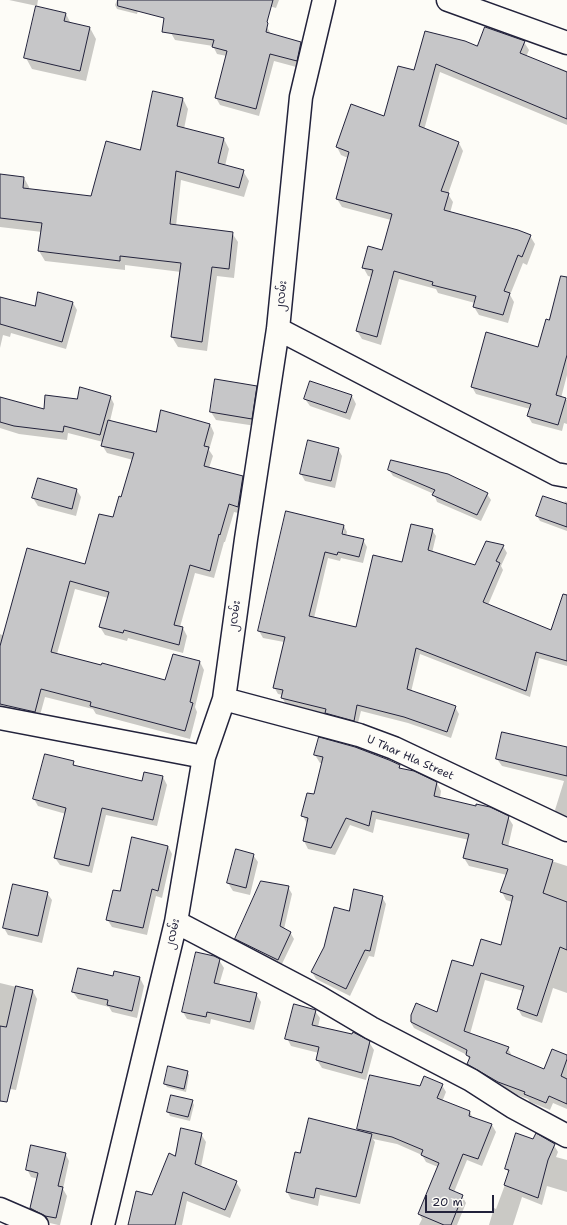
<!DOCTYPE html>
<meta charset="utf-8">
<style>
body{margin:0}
#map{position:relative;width:567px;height:1225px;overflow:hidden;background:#fdfcf7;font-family:"Shantell Sans",sans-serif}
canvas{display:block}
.scale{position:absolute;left:425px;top:1195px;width:69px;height:18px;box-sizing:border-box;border:2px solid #22223b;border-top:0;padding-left:5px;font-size:12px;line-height:14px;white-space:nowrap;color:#22223b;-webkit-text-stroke:3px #fdfcf7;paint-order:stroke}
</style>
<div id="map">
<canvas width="567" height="1225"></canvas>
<div class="scale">20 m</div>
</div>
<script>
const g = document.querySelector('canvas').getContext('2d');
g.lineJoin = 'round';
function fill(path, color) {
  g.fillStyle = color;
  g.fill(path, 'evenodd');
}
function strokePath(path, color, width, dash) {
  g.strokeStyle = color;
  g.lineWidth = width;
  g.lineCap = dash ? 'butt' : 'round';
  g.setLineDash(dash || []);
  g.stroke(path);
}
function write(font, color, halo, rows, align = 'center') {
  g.font = font + ' "Shantell Sans","Noto Sans Myanmar",sans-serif';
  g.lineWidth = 3;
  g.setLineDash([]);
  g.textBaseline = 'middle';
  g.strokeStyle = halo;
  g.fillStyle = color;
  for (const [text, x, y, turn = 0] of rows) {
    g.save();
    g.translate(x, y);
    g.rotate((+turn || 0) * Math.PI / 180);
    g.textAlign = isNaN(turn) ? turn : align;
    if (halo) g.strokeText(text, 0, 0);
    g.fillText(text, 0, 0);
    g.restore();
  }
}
fill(new Path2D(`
 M9,0H38L37,6Z
 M117,0H141L137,14L117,9L115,5Z
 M249,0H279L276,8Z
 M66,14L71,24L90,28L96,39L86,81L32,69L26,58Z
 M267,27L271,34L301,43L305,50L300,68L274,61L259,116L220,105L216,98L227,56L217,54L213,46L175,40L171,33Z
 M524,42L529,50L526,57L557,69V67L567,71V125L440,72L424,130L459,143L463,151L448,194L453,202L450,213L530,236L535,244L527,265L523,263L510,295L514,302L508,323L479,315L474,307L475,303L438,293L436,289L399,279L381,345L362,339L357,331L372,277L368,276L363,267L383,251L391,220L342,207L337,199L348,158L341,155L337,147L385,118L415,71L477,47Z
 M183,99L188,109L184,129L224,139L229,149L225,166L243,171L249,181L244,197L181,180L176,226L232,233L238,242L234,278L217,276L207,351L178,347L172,337L181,272L125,265V270L45,261L39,251L42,232L0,227V175L24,178L29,187V190L92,197L140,151Z
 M567,293V375L561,398L567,400V424L564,423L562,431L532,423L528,416L530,409L476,394L472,387L539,348L550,321Z
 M0,298L35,307L73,303L77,310L66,349L11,333L10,337L3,335L0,348Z
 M256,387L260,394L256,426L216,420L211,412Z
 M110,396L114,404L110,421L156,433L210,424L214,433L209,450L213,456L209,468L242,477L247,485L243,514L234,512L225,542H224L214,578L195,573L180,627L183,628L187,636L183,653L128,638L127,641L105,635L100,627L108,598L75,589L57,654L166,681L173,655L200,662L204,670L195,707L197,712L190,739L96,714L93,709L45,697L39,719L0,715V634L4,636L86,565L114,519L122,498L133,460L107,453L102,445L103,442L68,433L67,440L19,434L0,428V398L45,410L78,400Z
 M352,396L356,404L350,420L310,406L305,399Z
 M338,449L342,456L335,488L305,481L301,474Z
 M389,470L487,494L491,500L481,521L437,502L434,494L393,476Z
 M76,489L81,497L76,516L38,506L33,498Z
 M565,501L567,502V531L540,521L537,516L564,504Z
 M344,526L347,532L346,536L363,540L367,547L363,563L341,558L340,561L328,558L314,618L356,628L402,563L432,530L436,536L432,553L475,566L503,546L507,553L501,566L503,570L488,605L552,631H567V666L539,658L530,697L420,654L411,692L455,707L459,714L451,738L408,723L361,711L357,727L329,719L326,714L286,704L282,698L283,695L278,694L274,687L284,642L263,638L259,631ZM342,530H344L342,539Z
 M567,749V821L559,818L555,810L564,781L502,766L497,759Z
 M315,755L399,765L401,769L413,772L437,783L441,791L440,798L508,817L513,825L508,847L567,866V993L553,988L542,1023L522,1016L518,1009L523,991L485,980L470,1034L508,1048L512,1056L545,1070L567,1056V1109L553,1103L550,1110L530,1102L528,1099L503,1090L473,1072L468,1064L469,1059L467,1055L414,1028L410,1021L417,1004L438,1013L474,968L502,946L512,902L506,900L502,892L507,875L469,866L464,858L469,840L376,819L373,833L350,825L335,855L308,849L304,841L307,824L303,816L315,796L322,763H320Z
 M73,762L75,766L143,782L163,777L167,785L157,826L106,815L92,873L60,865L55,858L66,814L38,806L34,799Z
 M168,846L172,854L162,898L156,896L147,935L112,927L107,919L121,892Z
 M253,855L258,862L250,895L233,891L228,883Z
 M288,887L292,894L284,929L290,932L294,939L281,966L240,945L236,939Z
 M47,893L52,900L42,943L8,935L4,928Z
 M382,897L386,904L374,957L369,956L350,996L316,979L312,972L349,912Z
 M219,960L224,968L219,985L256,994L261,1002L254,1030L211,1019L210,1024L187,1019L183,1012Z
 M114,978H140L144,986L137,1018L112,1012L109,1007L78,999L73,992Z
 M0,983L33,991L37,999L16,1090L0,1087Z
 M315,1011L320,1018L318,1027L369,1042L374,1050L366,1080L322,1068L317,1060L319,1053L291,1046L287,1038Z
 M187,1072L189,1075L186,1092L167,1087L165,1084Z
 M442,1085L446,1092L442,1102L470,1112L473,1119L492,1125L496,1132L482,1166L467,1160L454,1192L462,1196L466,1203L457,1225H419L422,1219L419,1214L438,1167L426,1162L422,1155L397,1144L373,1139L375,1142L360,1204L320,1195L318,1206L291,1199L287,1192L301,1155L359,1132L358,1129L420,1088Z
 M172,1096L192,1101L194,1105L190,1121L170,1116L168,1112Z
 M201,1134L206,1142L201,1167L236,1182L241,1190L230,1218L187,1201L182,1225H129L153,1196L176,1157Z
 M534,1140L554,1145L558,1152L556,1157L567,1160V1192L547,1186L542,1205L522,1197L513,1225H489L494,1208L496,1209L509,1174L506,1168Z
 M65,1153L69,1161L63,1189L67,1196L60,1225H58L50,1223L36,1216L31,1208L38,1179L31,1177L27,1169Z`), '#0003');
const building = new Path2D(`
 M118,0H273L267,22L268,23L266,32L301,42L297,61L270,54L256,109L215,98L227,51L212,47L214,40L162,32L164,18L118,6Z
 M36,6L66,13L64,21L90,27L80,71L24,58Z
 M485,27L525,41L520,53L567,72V119L436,64L419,126L459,142L441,191L449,193L444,210L518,230L531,235L522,257L518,255L504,291L510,293L503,315L473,307L476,296L432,285L433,282L394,271L377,337L356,331L373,270L362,268L368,246L382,250L392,214L336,199L349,152L336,147L351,104L384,116L398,66L414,70L425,31L465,41L477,46Z
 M153,91L183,98L177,126L224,138L218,163L244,170L239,188L176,171L170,224L233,232L229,269L212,267L202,342L171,337L181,263L120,256V261L38,251L42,223L0,218V174L24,177L23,188L91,196L106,141L140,150Z
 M561,276L567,277V355L556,395L566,398L558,425L527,416L531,404L471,387L486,332L538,347L546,319L549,320Z
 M38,292L73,302L62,342L0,324V297L35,306Z
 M215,379L257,386L252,419L210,412Z
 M310,381L352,395L346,413L304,399Z
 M80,387L111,396L100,435L64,426L63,432L14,426L0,422V397L44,409L45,395L77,399Z
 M161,410L210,424L204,446L209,447L204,466L243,476L238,507L229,504L220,535L219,534L210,571L190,565L174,625L183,627L179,645L124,630L123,633L99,627L109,592L70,581L51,652L101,665L102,663L165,680L173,654L200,661L190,702L193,703L185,731L90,706L91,702L41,689L35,712L0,704V646L27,548L85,564L99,514L113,517L119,496L121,497L134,453L101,446L108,420L156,432Z
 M308,440L339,448L331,481L300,474Z
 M391,460L448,474L488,493L477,515L432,495L435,490L388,470Z
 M38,478L77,489L72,509L32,498Z
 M543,496L567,504V527L536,516Z
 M286,511L344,525L342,534L364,539L359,557L338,552L337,555L325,552L309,616L356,627L373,555L402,562L411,524L433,529L428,550L475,565L486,541L504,545L496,561L500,563L483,602L551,630L563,594L567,595V661L536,652L526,691L416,648L407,689L456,706L447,732L404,717L357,705L354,721L325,713L326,709L281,698L283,690L273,688L285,637L258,631Z
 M502,732L567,747V776L496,759Z
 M319,737L355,747L389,760L400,765L399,768L414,771L437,782L434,796L476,806V804L490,807L509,816L502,844L553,860L543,893L567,902V950L560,947L537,1016L517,1009L524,986L481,973L464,1031L509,1047L506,1053L544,1069L552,1049L567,1055V1059L561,1076L567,1079V1104L549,1096L546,1103L524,1094L525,1092L498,1082L467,1064L470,1057L466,1055L467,1050L411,1022V1015L416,1003L437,1012L452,960L473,966L481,939L501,945L513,896L500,892L508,869L463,858L469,834L372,811L369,826L346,818L331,848L303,841L308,818L301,816L307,793L314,794L323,757L314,755Z
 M45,754L74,761L73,765L142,781L144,772L163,776L153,820L102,808L89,866L54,858L66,808L33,799Z
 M132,837L168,846L158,891L152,889L143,928L106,920L113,890L120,891Z
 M236,849L254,854L246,888L227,883Z
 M261,881L289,886L280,926L291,932L278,960L235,939Z
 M13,884L48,892L38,936L3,928Z
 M354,889L383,896L370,951L365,950L346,989L311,972L324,947L334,907L349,911Z
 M196,952L214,956L220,959L214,983L257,993L250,1022L207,1012L206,1017L182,1012Z
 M78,968L113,976L114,971L140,977L132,1011L107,1005L108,1000L72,992Z
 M16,986L33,990L7,1102L0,1101V1026L6,1027Z
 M294,1004L316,1010L312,1025L352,1034L353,1032L370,1041L362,1073L316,1060L319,1047L285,1039Z
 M168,1066L188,1071L184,1089L164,1084Z
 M370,1075L420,1086L424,1076L443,1084L437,1098L470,1111L469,1116L492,1124L478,1159L463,1154L449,1189L463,1195L451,1225H444L418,1214L439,1163L421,1155L423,1150L392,1137L357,1129Z
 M171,1095L193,1100L188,1117L167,1112Z
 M309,1118L372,1134L356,1197L316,1188L314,1198L286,1192L295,1152L300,1153Z
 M181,1128L202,1133L195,1164L237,1181L225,1210L183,1192L175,1225H128L136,1191L152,1195L169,1153L175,1156Z
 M516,1133L533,1139L536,1133L555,1144L548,1160L538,1198L504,1185L509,1170L505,1169Z
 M31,1145L66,1153L58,1186L63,1187L56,1218L45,1216L30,1208L38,1173L26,1170Z`);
fill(building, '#c6c6c8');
strokePath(building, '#22223b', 1);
const minor = new Path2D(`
 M448,0L567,43
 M278,329L556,474L567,476
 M224,699L359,735L394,748L567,830
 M0,718L204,757
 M176,922L317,996L371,1028L471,1080L513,1107L567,1136
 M0,1209L37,1225
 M103,1225L176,922L204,757L224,699L246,539L278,329L301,97L324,0`);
strokePath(minor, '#22223b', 25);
strokePath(minor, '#fdfcf7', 22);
write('11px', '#22223b', '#fdfcf7', [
 ["၂လမ်း",282,296,-84],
 ["၂လမ်း",235,616,-82],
 ["U Thar Hla Street",410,758,24],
 ["၂လမ်း",173,934,-77]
]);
</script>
